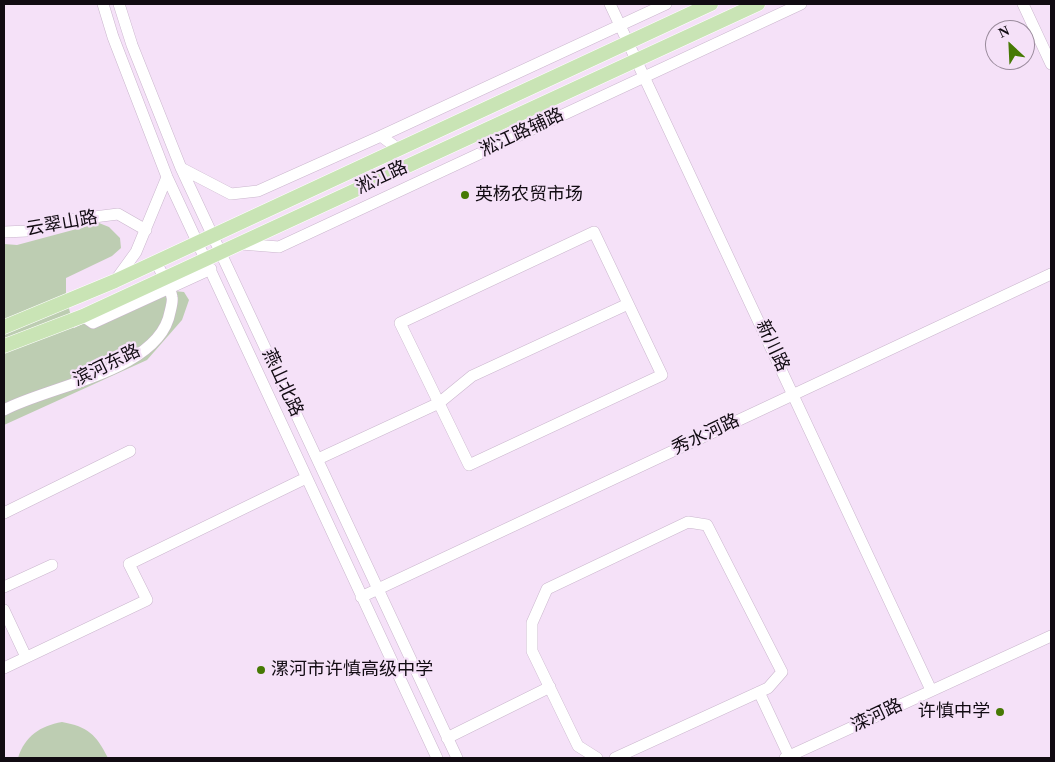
<!DOCTYPE html>
<meta charset="utf-8">
<style>
body{margin:0}
#map{position:relative;width:1055px;height:762px;overflow:hidden;background:#f5e1f8;font-family:"Times New Roman",serif}
canvas{display:block}
.frame{position:absolute;inset:0;border:5px solid #110b12;pointer-events:none}
.north{position:absolute;left:985px;top:20px;width:50px;height:50px;box-sizing:border-box;background:#f5e1f8;border:1px solid #9a8b9c;border-radius:50%;rotate:335deg;font-size:14px;font-weight:700;line-height:20px;text-align:center;color:#110b12}
.north::after{content:'';display:block;margin:auto;width:18px;height:22px;background:#467904;clip-path:polygon(50% 0,100% 100%,50% 72%,0 100%)}
</style>
<div id="map">
<canvas width="1055" height="762"></canvas>
<div class="frame"></div>
<div class="north">N</div>
</div>
<script>
const g = document.querySelector('canvas').getContext('2d');
g.lineJoin = 'round';
function fill(path, color) {
  g.fillStyle = color;
  g.fill(path, 'evenodd');
}
function strokePath(path, color, width, dash) {
  g.strokeStyle = color;
  g.lineWidth = width;
  g.lineCap = dash ? 'butt' : 'round';
  g.setLineDash(dash || []);
  g.stroke(path);
}
function write(font, color, halo, rows, align = 'center') {
  g.font = font + ' "Times New Roman","Noto Sans SC",serif';
  g.lineWidth = 4.5;
  g.setLineDash([]);
  g.textBaseline = 'middle';
  g.strokeStyle = halo;
  g.fillStyle = color;
  for (const [text, x, y, turn = 0] of rows) {
    g.save();
    g.translate(x, y);
    g.rotate((+turn || 0) * Math.PI / 180);
    g.textAlign = isNaN(turn) ? turn : align;
    if (halo) g.strokeText(text, 0, 0);
    g.fillText(text, 0, 0);
    g.restore();
  }
}
fill(new Path2D(`
 M99,223L109,227L120,238L121,248L112,256L66,278V297L74,328L155,289L184,292L189,300L182,320L147,360L4,425V244L17,245Z
 M62,722C88,727 96,734 108,758H18C25,736 40,726 62,722Z`), '#bdcdb2');
const minor = new Path2D(`
 M103,4L113,37L167,177L437,758
 M119,4L132,45L181,168L457,758
 M610,4L931,690
 M1023,4L1051,64
 M381,136L666,4
 M181,168L231,194L258,191L381,136L397,148
 M4,232L27,231L70,220L118,214L146,230
 M594,232L662,375L469,465L400,323Z
 M241,244L279,247L801,4
 M115,281L136,252L167,177
 M83,316L93,323L211,269
 M4,410C48,386 160,371 170,312C171,308 173,301 172,297C170,285 161,273 156,262
 M318,459L439,403L472,376L628,304
 M4,513L130,451
 M4,587L52,565
 M361,597L1051,274
 M4,610L26,657
 M4,668L147,600L129,564L306,478
 M759,692L789,756
 M447,738L550,687
 M597,758L578,746L532,651V623L547,589L688,522L707,525L782,672L768,688L615,758
 M785,758L1051,636`);
const major = new Path2D(`
 M4,327L115,281L711,4
 M4,346L83,316L758,4`);
strokePath(minor, '#cab6cd', 12);
strokePath(major, '#fff', 15);
strokePath(minor, '#fff', 11);
strokePath(major, '#c9e4b5', 14);
for (const [x, y, r, color] of [
 [465,195,5,"#467904"],
 [261,670,5,"#467904"],
 [1000,712,5,"#467904"]
]) {
  const dot = new Path2D();
  dot.arc(x, y, r, 0, 2 * Math.PI);
  g.fillStyle = color;
  g.fill(dot);
  strokePath(dot, '#f5e1f8', 2);
}
write('18px', '#110b12', '#f5e1f8', [
 ["淞江路辅路",522,133,-25],
 ["淞江路",382,178,-25],
 ["云翠山路",62,224,-10],
 ["新川路",772,346,65],
 ["滨河东路",107,366,-26],
 ["燕山北路",282,383,65],
 ["秀水河路",706,435,-25],
 ["滦河路",877,716,-25]
]);
write('18px', '#110b12', '#f5e1f8', [
 ["英杨农贸市场",475,195],
 ["漯河市许慎高级中学",271,670],
 ["许慎中学",990,712,"right"]
], 'left');
</script>
